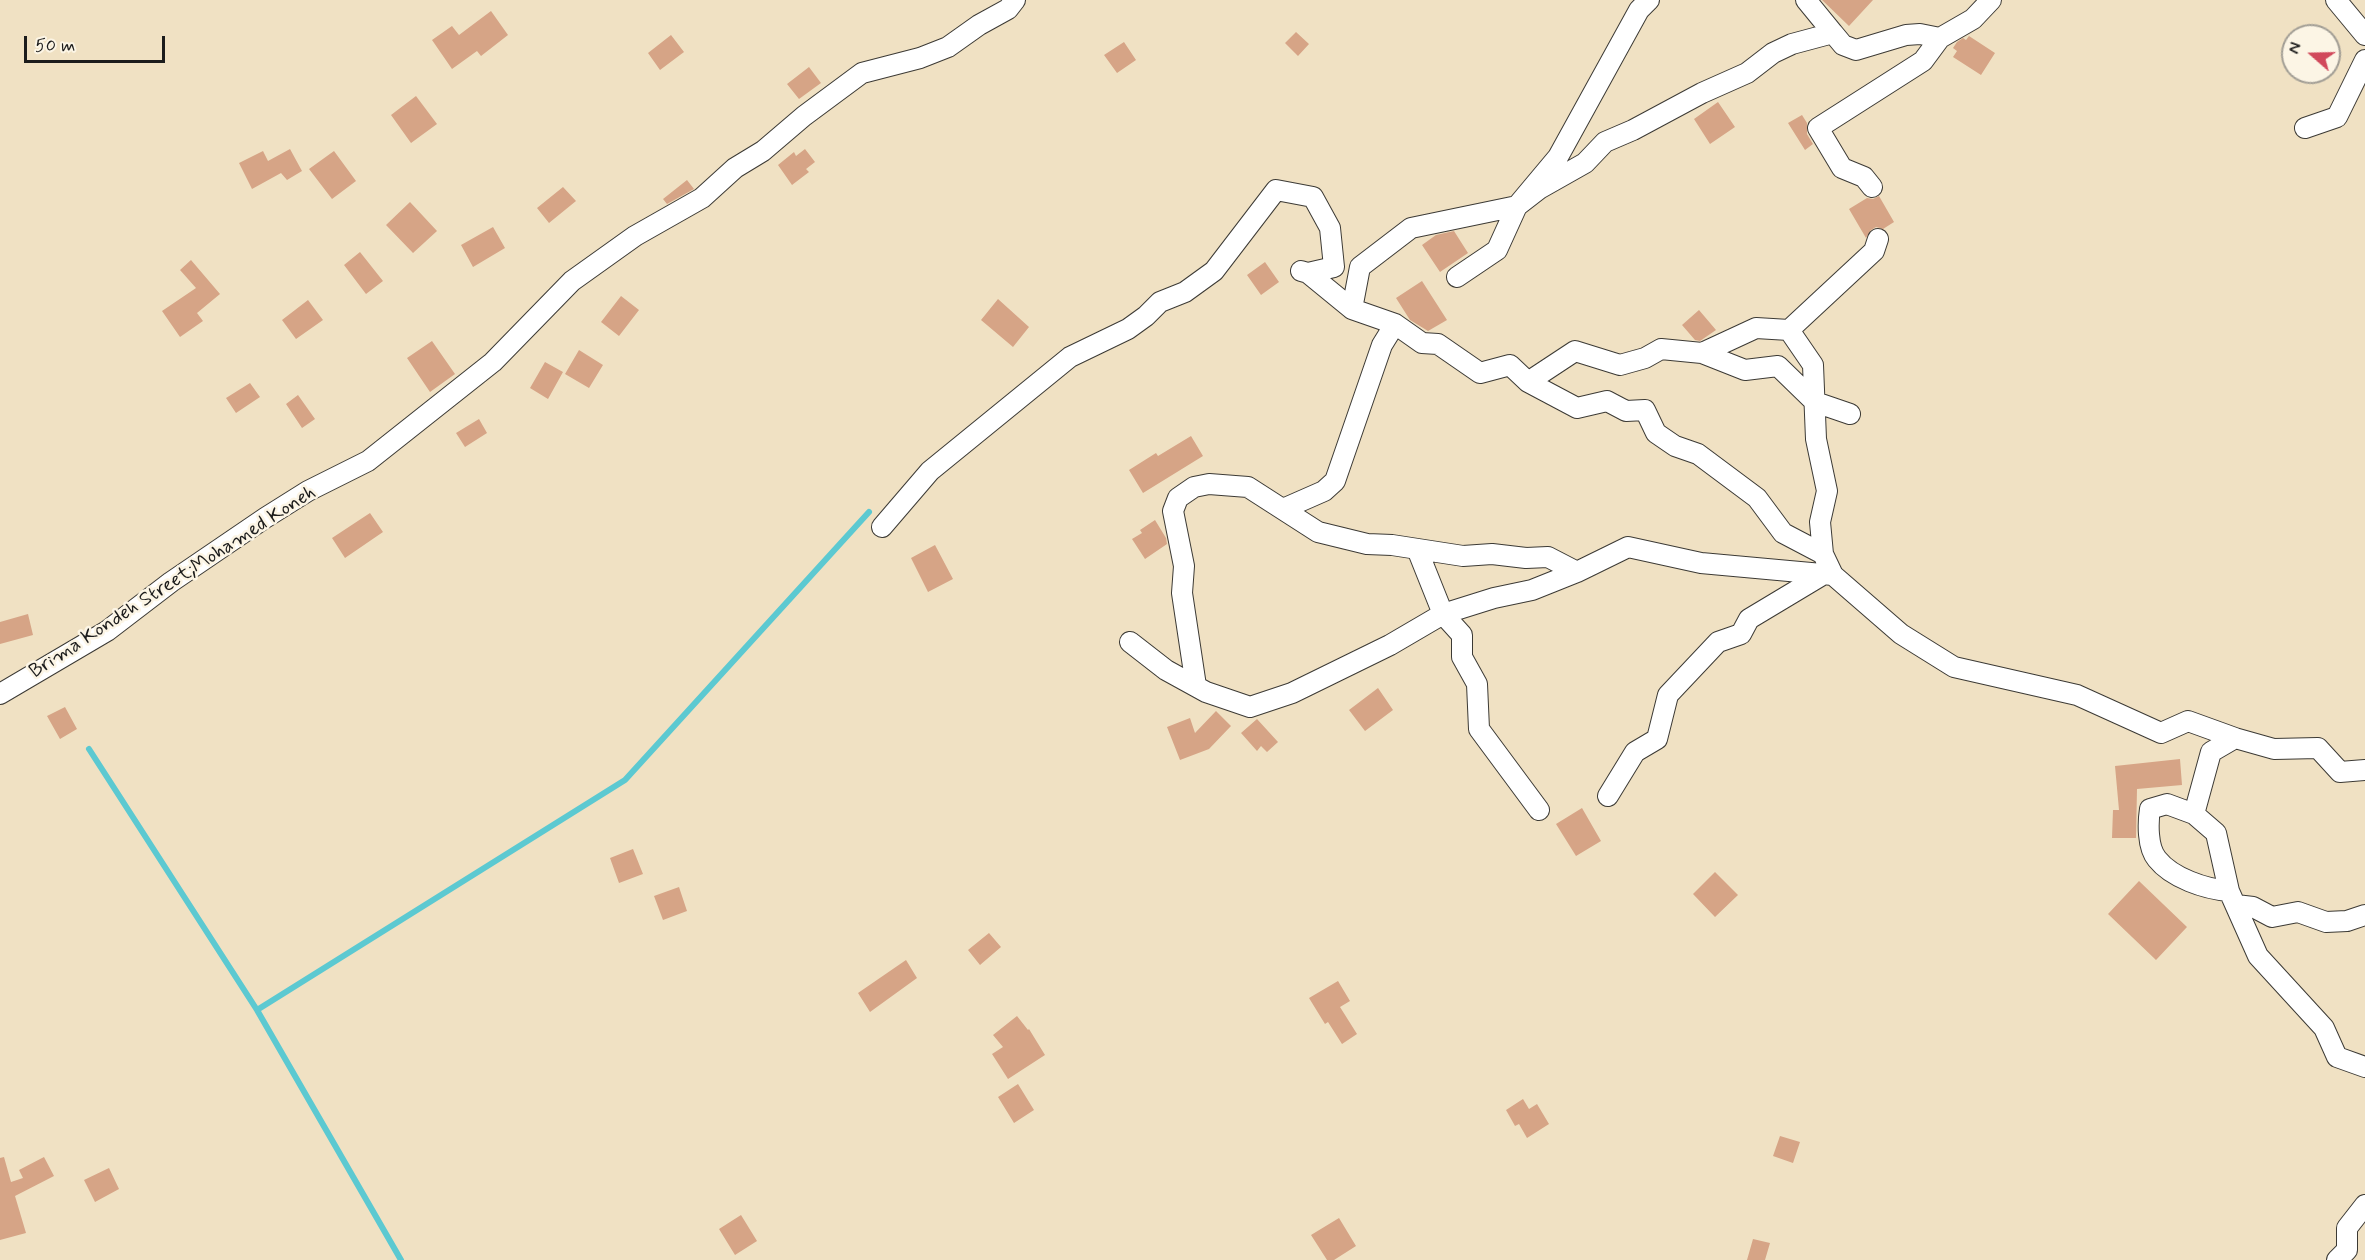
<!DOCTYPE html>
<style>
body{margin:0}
#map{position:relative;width:2365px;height:1260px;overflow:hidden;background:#f0e1c3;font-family:Mynerve,sans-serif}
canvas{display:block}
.north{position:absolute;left:2281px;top:24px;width:60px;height:60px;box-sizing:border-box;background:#fcf5e5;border:2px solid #a29e95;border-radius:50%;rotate:290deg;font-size:16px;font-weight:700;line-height:24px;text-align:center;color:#1c1c1c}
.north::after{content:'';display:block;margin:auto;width:21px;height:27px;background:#d1495b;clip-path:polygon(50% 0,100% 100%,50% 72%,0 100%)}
.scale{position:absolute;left:24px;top:36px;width:141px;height:27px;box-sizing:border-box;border:3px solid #1c1c1c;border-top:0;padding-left:8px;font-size:18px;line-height:21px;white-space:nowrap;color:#1c1c1c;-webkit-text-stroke:4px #fcf5e5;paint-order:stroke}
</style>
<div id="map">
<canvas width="2365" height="1260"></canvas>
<div class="north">N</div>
<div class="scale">50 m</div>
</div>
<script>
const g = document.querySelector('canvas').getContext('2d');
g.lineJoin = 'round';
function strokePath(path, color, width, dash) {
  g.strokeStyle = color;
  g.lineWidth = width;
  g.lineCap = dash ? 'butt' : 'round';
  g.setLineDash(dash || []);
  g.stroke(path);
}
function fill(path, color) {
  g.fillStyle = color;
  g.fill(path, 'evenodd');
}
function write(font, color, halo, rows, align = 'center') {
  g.font = font + ' Mynerve,sans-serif';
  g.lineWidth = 5;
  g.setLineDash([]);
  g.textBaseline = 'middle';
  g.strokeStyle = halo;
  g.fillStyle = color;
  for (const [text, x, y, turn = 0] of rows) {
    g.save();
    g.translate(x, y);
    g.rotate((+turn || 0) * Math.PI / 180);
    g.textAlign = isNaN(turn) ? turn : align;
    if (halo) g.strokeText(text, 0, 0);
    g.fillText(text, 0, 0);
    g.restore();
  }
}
strokePath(new Path2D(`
 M89,749L257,1010L401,1260
 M257,1010L625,780L869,512`), '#5cc9d1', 6);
fill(new Path2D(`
 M1822,0H1873L1849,26Z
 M491,11L508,35L481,56L477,51L452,69L432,40L452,26L459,35Z
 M1296,32L1309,44L1298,56L1285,43Z
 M671,35L684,52L660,70L648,53Z
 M1969,36L1995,53L1981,75L1953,57L1957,51L1953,48L1957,42L1963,38L1966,40Z
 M1124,42L1136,60L1117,73L1104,55Z
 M809,67L821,83L799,99L787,84Z
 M416,96L437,124L411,143L391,115Z
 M1718,102L1735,127L1710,144L1694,119Z
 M1802,115L1807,123V134L1813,144L1805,150L1788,123Z
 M290,149L302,171L287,180L281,173L252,189L239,163L263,151L268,161Z
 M805,149L815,162L806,169L809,172L792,185L778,165L794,152L796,156Z
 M334,151L356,181L332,199L309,169Z
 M687,180L694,189L667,204L663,199Z
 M563,187L576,201L549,223L537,208Z
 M1879,196L1894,222L1883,229L1876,227L1871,230L1866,238L1849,209L1867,198L1873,199Z
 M410,202L437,231L413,253L386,225Z
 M493,227L505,248L473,267L461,245Z
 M1454,231L1468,253L1440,272L1422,245L1436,235Z
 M360,252L383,281L366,294L344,265Z
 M191,260L220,294L197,313L203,321L180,337L162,311L196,288L180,270Z
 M1265,262L1279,282L1261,295L1247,275Z
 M1422,281L1447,320L1428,331L1410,320L1396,298Z
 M621,296L639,310L619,336L601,322Z
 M998,299L1029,327L1013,347L981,320Z
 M308,300L323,320L296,339L282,320Z
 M1699,310L1716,330L1700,341L1695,340L1682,325Z
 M432,341L455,374L430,392L407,358Z
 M579,350L603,365L589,388L565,374Z
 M545,362L563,372L548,399L530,388Z
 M250,383L260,397L236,413L226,398Z
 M298,395L315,419L302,428L286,404Z
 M479,419L487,433L465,447L456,433Z
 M1191,436L1203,456L1143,493L1129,470L1156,453L1158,456Z
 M370,513L383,532L345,558L332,538Z
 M1155,520L1166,538L1167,544L1145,559L1132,539L1142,533L1140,530Z
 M935,545L953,579L928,592L911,558Z
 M28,614L33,635L0,644V622Z
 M1378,688L1393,710L1365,731L1349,710Z
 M65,707L77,729L60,739L47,716Z
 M1216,711L1231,726L1209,749L1180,760L1167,727L1190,718L1195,733Z
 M1257,719L1278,742L1267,752L1261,746L1257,751L1241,733Z
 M2180,759L2182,785L2137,789L2136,838H2112L2113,810H2119L2115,766Z
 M1582,808L1601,841L1576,856L1556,824Z
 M633,849L643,874L619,883L610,858Z
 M1715,872L1738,895L1715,917L1693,894Z
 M2139,881L2187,927L2156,960L2108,914Z
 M679,887L687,911L663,920L654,896Z
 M989,933L1001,947L980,965L968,950Z
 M906,960L917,978L870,1012L858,993Z
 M1338,981L1350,1001L1340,1007L1357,1034L1342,1044L1328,1022L1325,1024L1309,998Z
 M1017,1016L1028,1030L1029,1029L1045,1055L1008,1079L992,1054L1003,1047L993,1035Z
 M1018,1084L1034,1110L1014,1123L998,1097Z
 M1523,1099L1529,1109L1537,1104L1549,1124L1527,1138L1519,1124L1515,1126L1506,1110Z
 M1780,1136L1800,1142L1793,1163L1773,1156Z
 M4,1157L11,1182L23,1178L19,1170L44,1157L54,1176L15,1196L26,1233L0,1240V1158Z
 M109,1168L119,1189L95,1202L84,1180Z
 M741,1215L757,1241L735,1255L719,1229Z
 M1339,1218L1356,1246L1334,1260H1327L1311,1235Z
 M1753,1239L1770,1243L1765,1260H1747Z`), '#d6a486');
const minor = new Path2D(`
 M1806,0L1833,33
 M2336,0L2365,35
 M2305,128L2337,117L2365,60
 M1872,187L1864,177L1842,168L1818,128L1923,61L1940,38L1973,19L1991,0
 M1301,271L1308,273L1352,309L1395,324L1422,343L1438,344L1480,373L1510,365L1528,382L1577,408L1607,401L1626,411L1645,410L1656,433L1675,446L1698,454L1757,498L1783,533L1823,554L1833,575
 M1457,277L1497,250L1517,206L1539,189L1585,163L1605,142L1633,130L1702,93L1747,73L1773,53L1792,44L1833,33L1843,45L1856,50L1906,35L1920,34L1940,38
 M1352,309L1360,267L1411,228L1517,206L1558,157L1639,10L1649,0
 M1702,353L1756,328L1789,330
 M1528,382L1575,351L1620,365L1645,358L1661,349L1702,353L1745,370L1778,366L1815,402L1850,414
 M1283,509L1324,491L1335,481L1382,345L1395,324
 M882,527L930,471L1070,357L1128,329L1146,316L1160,302L1185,292L1214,271L1276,190L1313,197L1330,228L1334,267L1308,273
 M1417,549L1443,614L1462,635V657L1477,684L1479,729L1539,810
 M1823,554L1820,522L1827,491L1816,439L1813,365L1789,330L1874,251L1878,239
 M1130,642L1166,670L1206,692L1250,707L1292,693L1390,645L1443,614L1494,598L1532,590L1577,572L1628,547L1701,563L1833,575L1901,634L1954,667L2077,695L2161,733L2188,721L2235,738L2211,752L2194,814
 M1190,682L1196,686L1182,593L1184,566L1173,511L1178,498L1194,487L1209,484L1248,487L1318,532L1367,544L1392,545L1463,556L1492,554L1526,558L1548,557L1577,572
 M0,694L107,631L171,582L265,518L308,491L368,461L493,362L572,281L635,236L702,198L735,168L763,151L804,116L862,73L920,58L948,47L979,25L1008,9L1015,0
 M2235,738L2274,749L2318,748L2340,772L2365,770
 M1608,796L1635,752L1657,739L1668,695L1718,642L1741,634L1749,619L1824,574
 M2229,891C2205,889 2172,878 2157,859C2147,847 2148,822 2150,809L2167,804L2194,814L2216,833L2229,891L2258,956L2324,1028L2337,1057L2365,1067
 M2236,905L2253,907L2272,917L2298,912L2326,922L2347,921L2365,915
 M2337,1260L2347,1250V1228L2365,1205`);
strokePath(minor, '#3c3a35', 22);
strokePath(minor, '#fff', 20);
write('20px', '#1c1c1c', '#fcf5e5', [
 ["Brima Kondeh Street;Mohamed Koneh",173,583,-33]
]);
</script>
